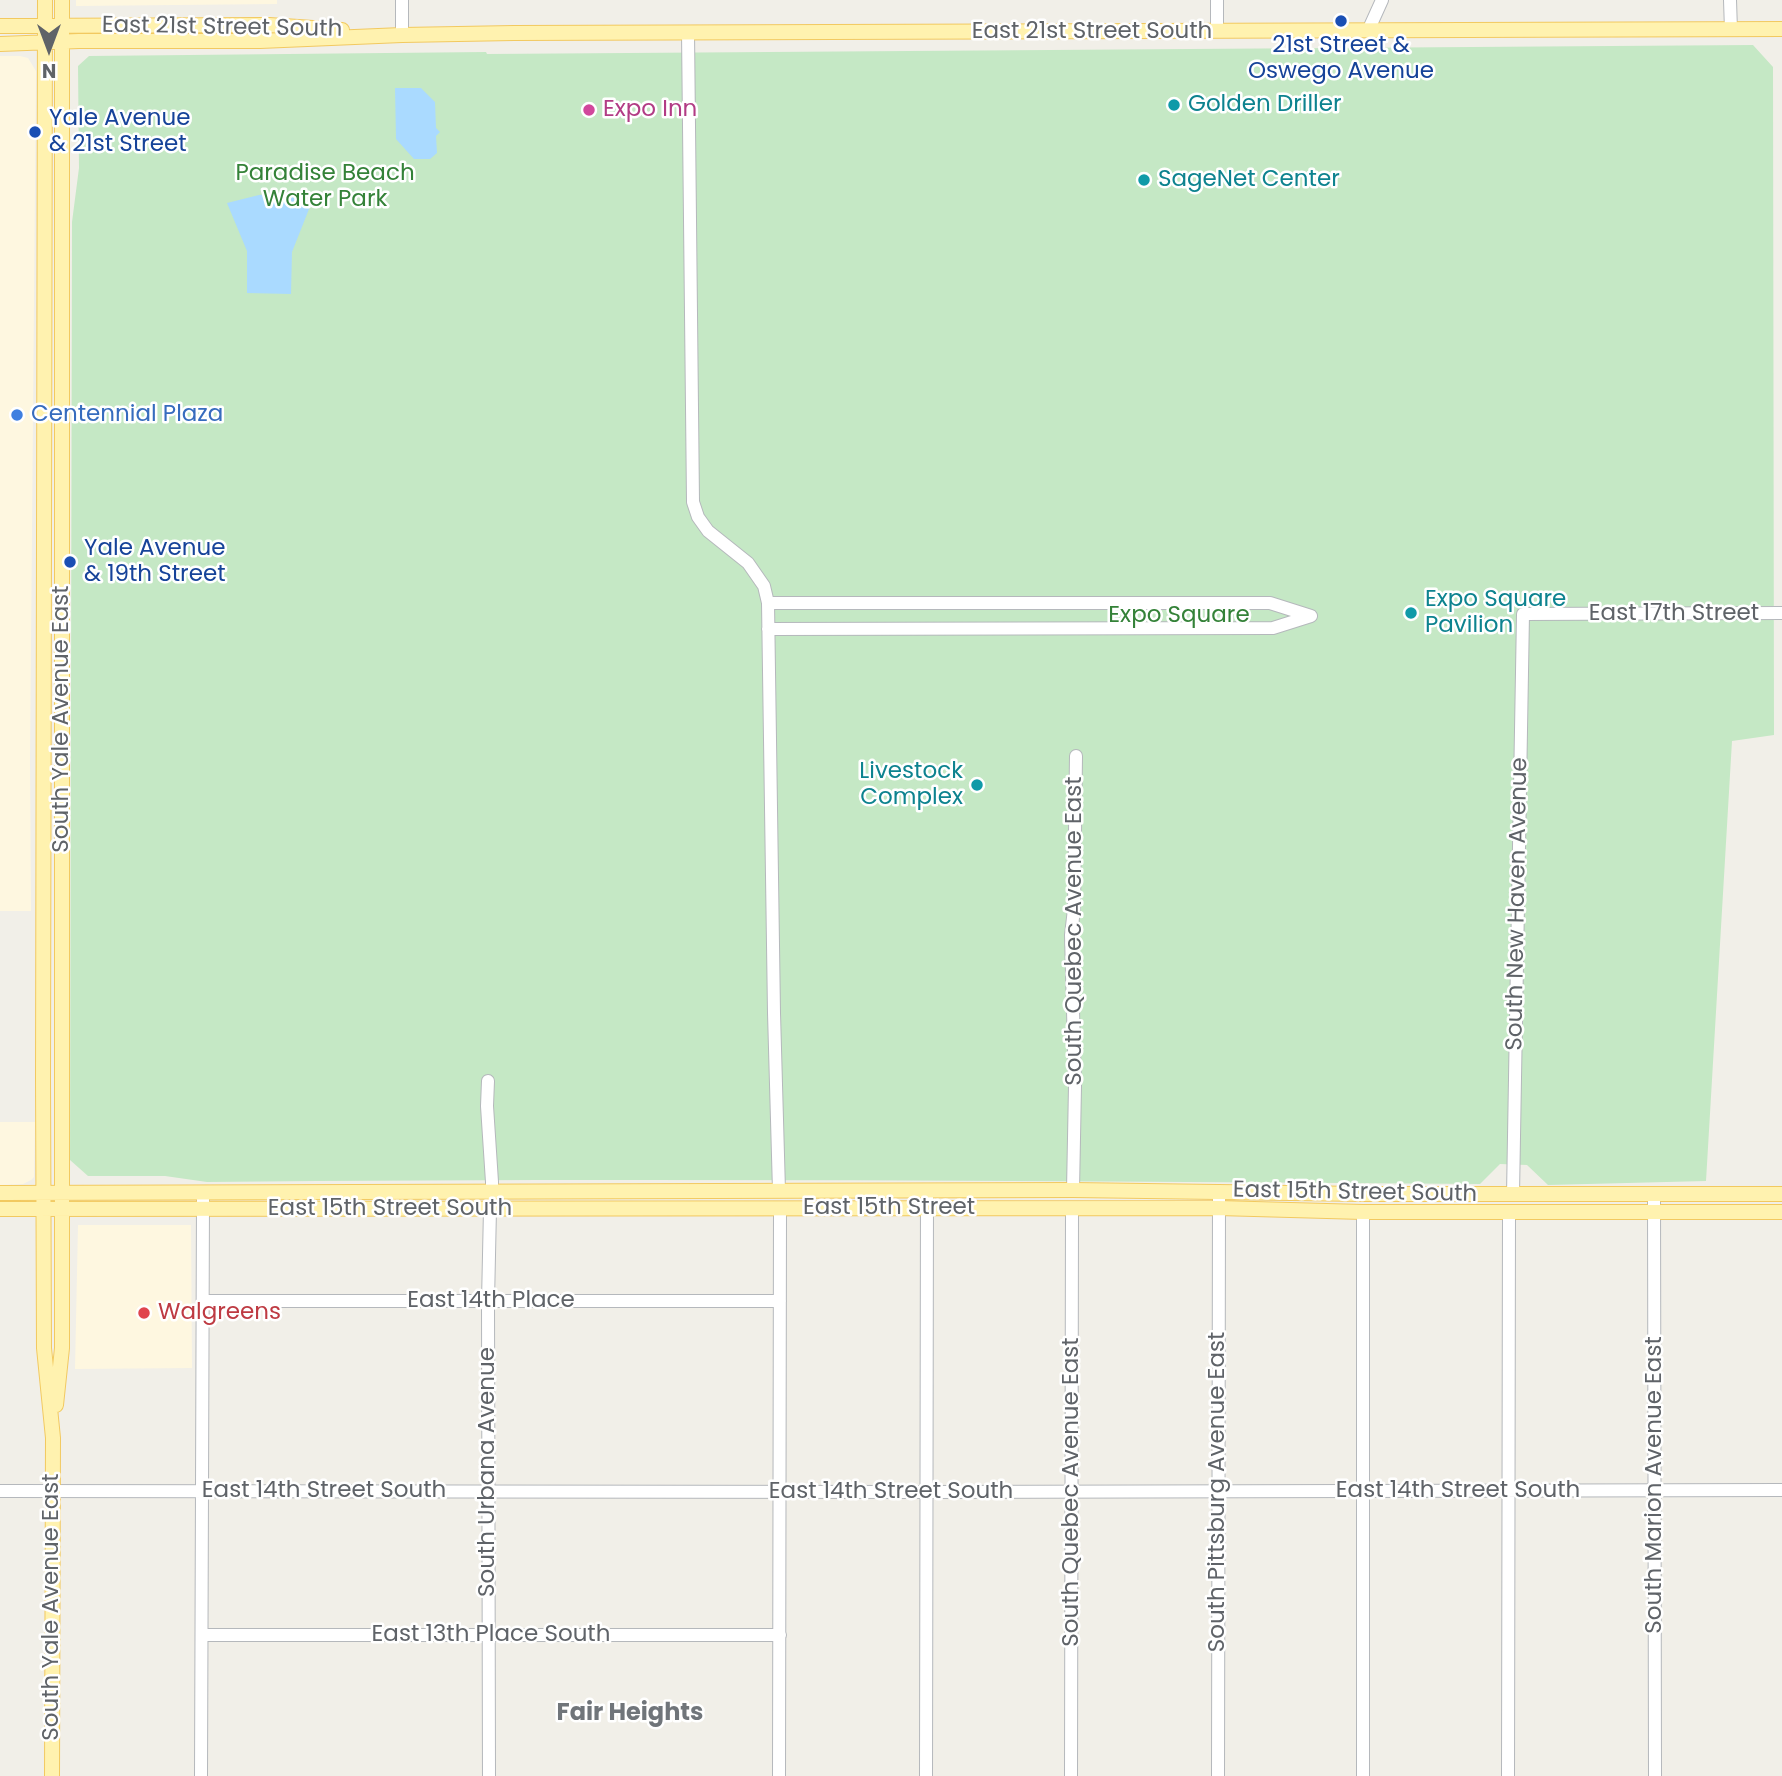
<!DOCTYPE html>
<style>
body{margin:0}
#map{position:relative;width:1782px;height:1776px;overflow:hidden;background:#f1efe8;font-family:Poppins,sans-serif}
canvas{display:block}
.north{position:absolute;left:14px;top:14px;width:70px;height:70px;-webkit-text-stroke:5px #fff;paint-order:stroke;rotate:180deg;font-size:19px;font-weight:700;line-height:28px;text-align:center;color:#5f6368}
.north::after{content:'';display:block;margin:auto;width:24px;height:32px;background:#5f6368;clip-path:polygon(50% 0,100% 100%,50% 72%,0 100%)}
</style>
<div id="map">
<canvas width="1782" height="1776"></canvas>
<div class="north">N</div>
</div>
<script>
const g = document.querySelector('canvas').getContext('2d');
g.lineJoin = 'round';
function fill(path, color) {
  g.fillStyle = color;
  g.fill(path, 'evenodd');
}
function strokePath(path, color, width, dash) {
  g.strokeStyle = color;
  g.lineWidth = width;
  g.lineCap = dash ? 'butt' : 'round';
  g.setLineDash(dash || []);
  g.stroke(path);
}
function write(font, color, halo, rows, align = 'center') {
  g.font = font + ' Poppins,sans-serif';
  g.lineWidth = 5;
  g.setLineDash([]);
  g.textBaseline = 'middle';
  g.strokeStyle = halo;
  g.fillStyle = color;
  for (const [text, x, y, turn = 0] of rows) {
    g.save();
    g.translate(x, y);
    g.rotate((+turn || 0) * Math.PI / 180);
    g.textAlign = isNaN(turn) ? turn : align;
    if (halo) g.strokeText(text, 0, 0);
    g.fillText(text, 0, 0);
    g.restore();
  }
}
fill(new Path2D(`
 M76,0H277V4L76,6Z
 M0,56H20L28,58L36,71L30,759L31,911H0Z
 M0,1122H35L34,1177L31,1180L23,1184L0,1185Z
 M78,1225H191L192,1368L75,1369Z`), '#fef7e0');
fill(new Path2D(`
 M1753,45L1773,67L1774,735L1732,741L1706,1181L1548,1185L1527,1165L1500,1164L1480,1184C1055,1181 631,1178 207,1182L165,1176H88L70,1160L72,222L79,168L78,66L89,56L486,52L487,54Z`), '#c5e8c5');
fill(new Path2D(`
 M395,88H421L435,102L436,128L440,132L436,136L437,153L430,159H414L396,139Z
 M270,194L292,197L311,204L292,252L291,294L247,293V251L227,203L259,195Z`), '#aadaff');
const minor = new Path2D(`
 M402,0V35
 M1217,0V31
 M1730,0L1731,30
 M1368,31L1382,0
 M688,32L693,502L698,517L708,531L748,563L764,586L768,603L774,1013L779,1191
 M768,603H1270L1311,616
 M768,629L1273,628L1311,616
 M488,1081L487,1106L492,1182V1191
 M1073,1190L1075,1086L1071,935L1074,909L1076,756
 M1513,1194L1523,614L1782,613
 M1654,1194L1655,1776
 M203,1301H780
 M0,1491L927,1492L1782,1490
 M202,1635H780
 M201,1776L203,1199
 M489,1776L488,1301L490,1209
 M779,1776L780,1208
 M926,1776L927,1191
 M1071,1776L1072,1208
 M1218,1776L1219,1198
 M1363,1776V1212
 M1508,1776L1509,1212`);
const major = new Path2D(`
 M45,0L43,1077L44,1348L53,1438L52,1776
 M0,26L269,25L342,30
 M0,44L79,41H260L402,35L514,33L1782,29
 M0,1193L1073,1190L1363,1194H1782
 M0,1209L1218,1208L1363,1212H1782
 M56,1405L62,1348V0`);
strokePath(minor, '#b5b8bc', 14);
strokePath(major, '#f2c960', 16);
strokePath(minor, '#fff', 12);
strokePath(major, '#fff2af', 14);
for (const [x, y, r, color] of [
 [1341,21,7,"#1a4fb4"],
 [1174,105,7,"#0f9aa8"],
 [589,110,7,"#d1479c"],
 [35,132,7,"#1a4fb4"],
 [1144,180,7,"#0f9aa8"],
 [17,415,7,"#3f7fe0"],
 [70,562,7,"#1a4fb4"],
 [1411,613,7,"#0f9aa8"],
 [977,785,7,"#0f9aa8"],
 [144,1313,7,"#e0444e"]
]) {
  const dot = new Path2D();
  dot.arc(x, y, r, 0, 2 * Math.PI);
  g.fillStyle = color;
  g.fill(dot);
  strokePath(dot, '#fff', 2.5);
}
write('23px', '#5f6368', '#fff', [
 ["East 21st Street South",222,28,1],
 ["East 21st Street South",1092,32],
 ["East 17th Street",1674,614],
 ["South Yale Avenue East",62,719,-90],
 ["South New Haven Avenue",1518,904,-89],
 ["South Quebec Avenue East",1075,931,-90],
 ["East 15th Street South",1355,1193,1],
 ["East 15th Street",889,1208],
 ["East 15th Street South",390,1209],
 ["East 14th Place",491,1301],
 ["South Urbana Avenue",488,1472,-90],
 ["South Marion Avenue East",1655,1485,-90],
 ["East 14th Street South",324,1491],
 ["East 14th Street South",1458,1491],
 ["East 14th Street South",891,1492],
 ["South Quebec Avenue East",1072,1492,-90],
 ["South Pittsburg Avenue East",1218,1492,-90],
 ["South Yale Avenue East",52,1607,-90],
 ["East 13th Place South",491,1635]
]);
write('23px', '#164399', '#fff', [
 ["21st Street &",1341,46,"center"],
 ["Oswego Avenue",1341,72,"center"],
 ["Yale Avenue",49,119],
 ["& 21st Street",49,145],
 ["Yale Avenue",84,549],
 ["& 19th Street",84,575]
], 'left');
write('23px', '#0d838f', '#fff', [
 ["Golden Driller",1188,105],
 ["SageNet Center",1158,180],
 ["Expo Square",1425,600],
 ["Pavilion",1425,626],
 ["Livestock",963,772,"right"],
 ["Complex",963,798,"right"]
], 'left');
write('23px', '#b23c85', '#fff', [
 ["Expo Inn",603,110]
], 'left');
write('23px', '#348238', '#fff', [
 ["Paradise Beach",325,174],
 ["Water Park",325,200],
 ["Expo Square",1179,616]
]);
write('23px', '#366cbe', '#fff', [
 ["Centennial Plaza",31,415]
], 'left');
write('23px', '#be3a42', '#fff', [
 ["Walgreens",158,1313]
], 'left');
write('bold 24px', '#70757a', '#fff', [
 ["Fair Heights",630,1714]
]);
</script>
